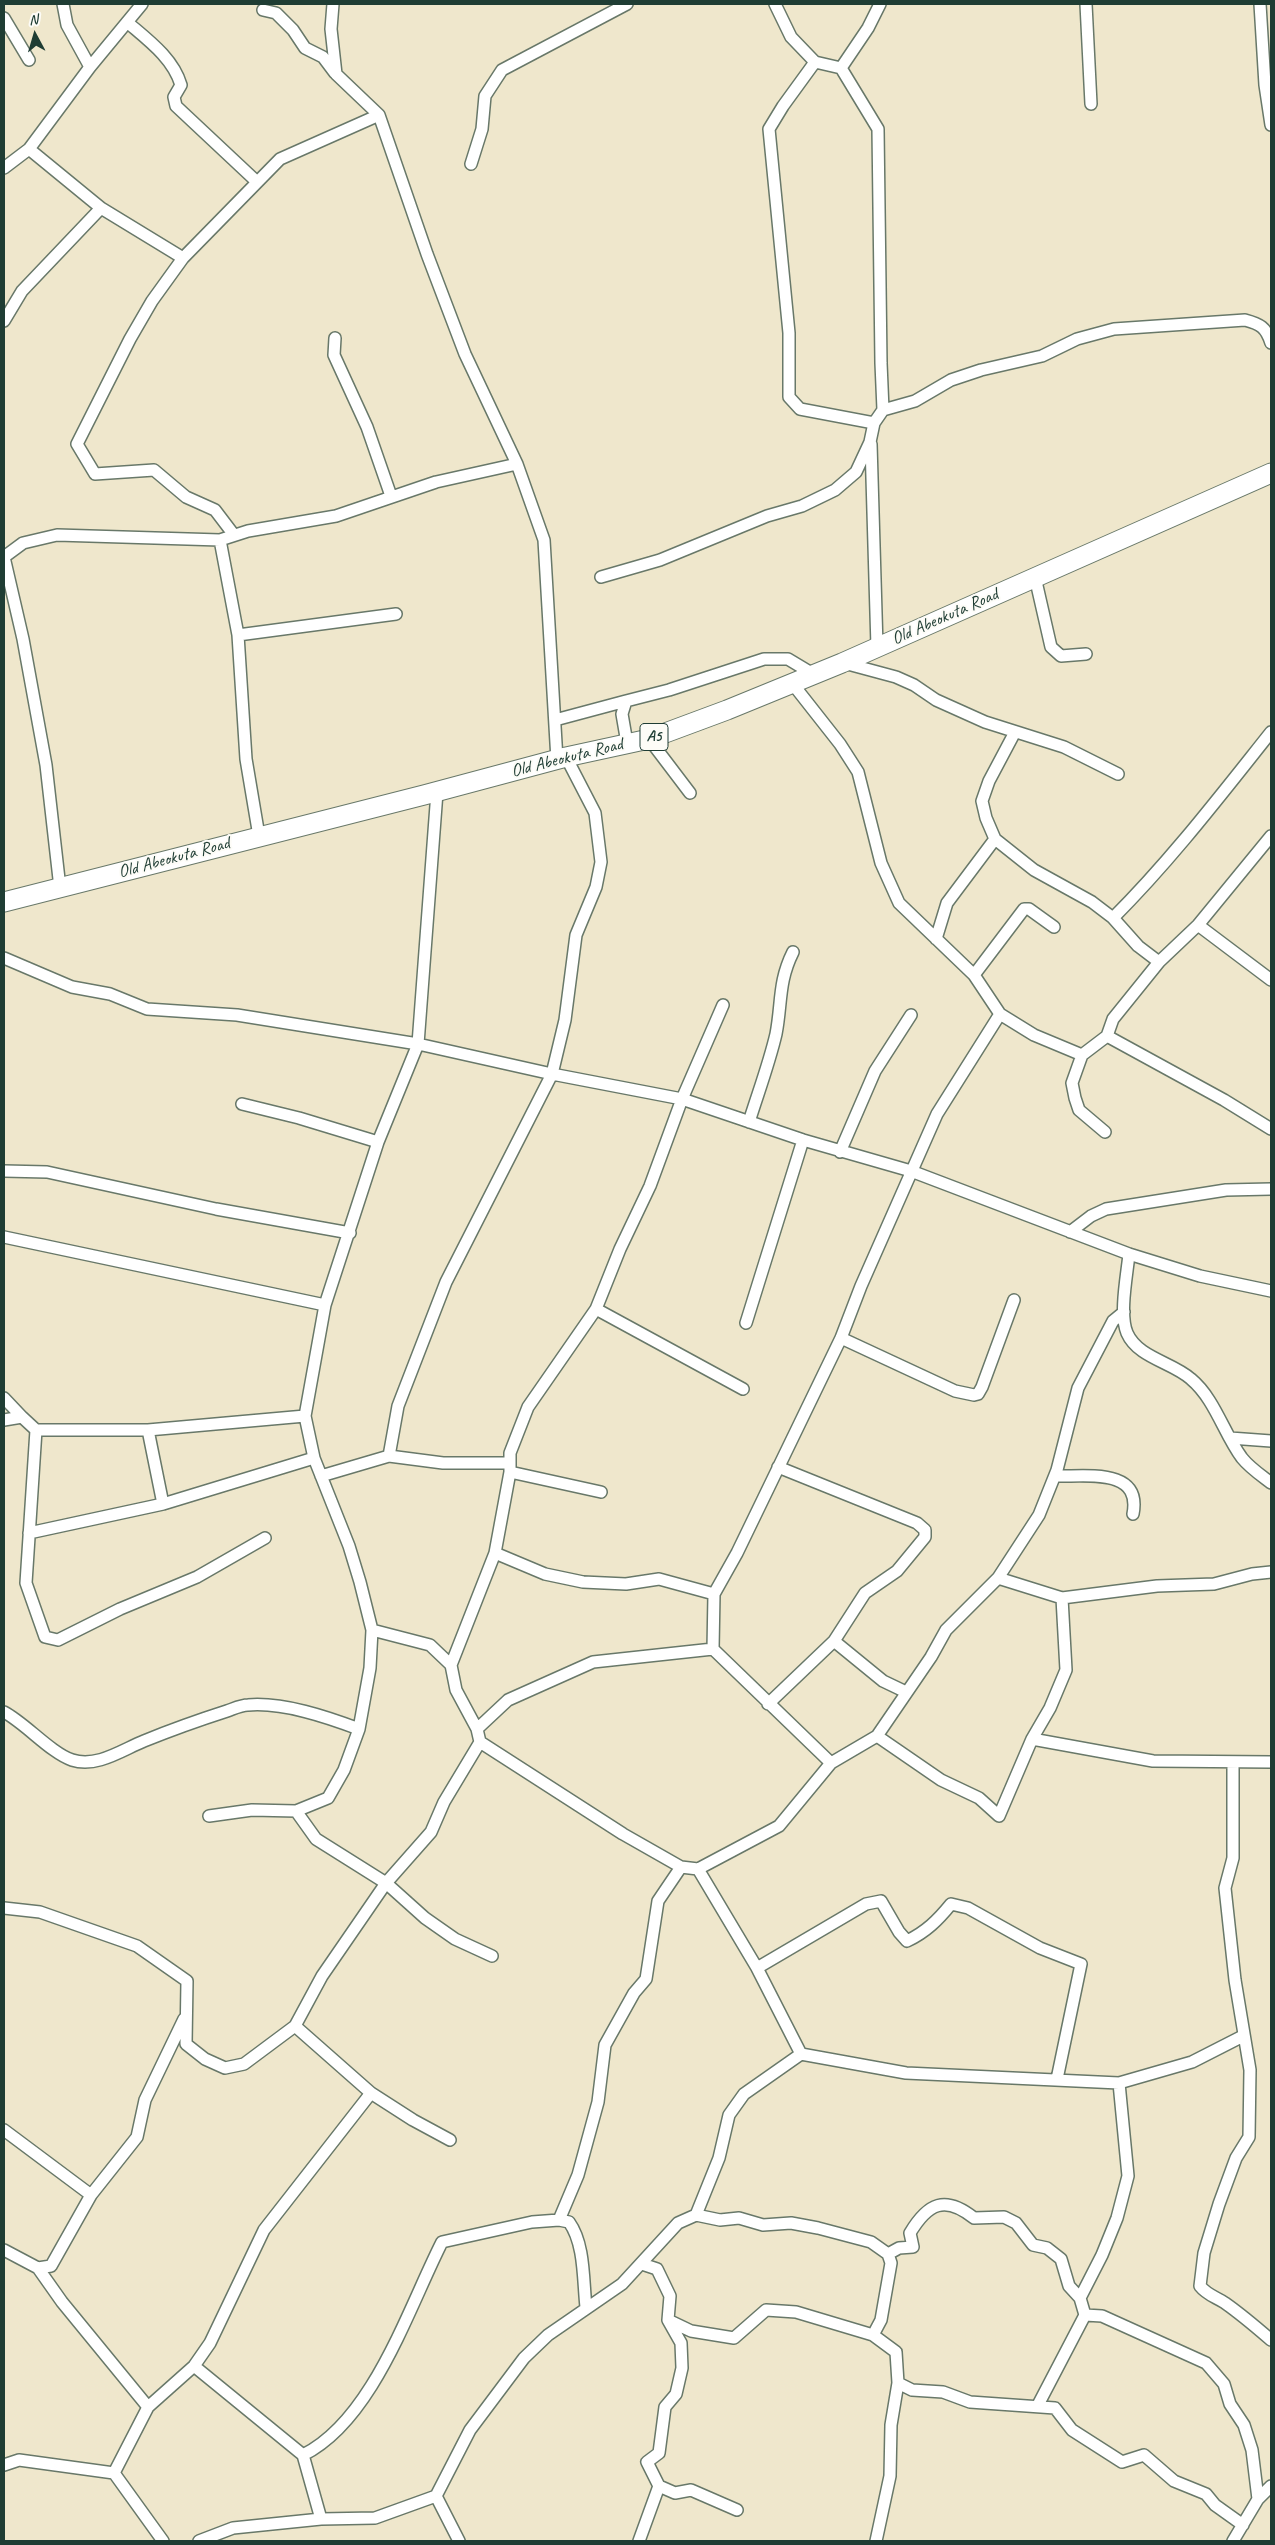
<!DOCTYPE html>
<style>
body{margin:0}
#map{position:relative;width:1275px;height:2545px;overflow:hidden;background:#efe7cc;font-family:Caveat,sans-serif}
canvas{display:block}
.frame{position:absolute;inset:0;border:5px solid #1f3d34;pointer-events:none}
.north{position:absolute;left:10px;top:10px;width:50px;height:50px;-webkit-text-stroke:4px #fdfcf7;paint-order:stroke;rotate:354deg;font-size:14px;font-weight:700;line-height:20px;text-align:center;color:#1f3d34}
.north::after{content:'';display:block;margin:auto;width:18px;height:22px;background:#1f3d34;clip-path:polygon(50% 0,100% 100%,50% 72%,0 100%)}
</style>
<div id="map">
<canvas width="1275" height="2545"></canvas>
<div class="frame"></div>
<div class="north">N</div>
</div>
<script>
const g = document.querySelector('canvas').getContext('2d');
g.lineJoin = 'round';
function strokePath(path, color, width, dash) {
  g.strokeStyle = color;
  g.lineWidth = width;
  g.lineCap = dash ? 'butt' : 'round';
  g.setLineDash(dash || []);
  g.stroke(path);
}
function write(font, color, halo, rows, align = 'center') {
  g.font = font + ' Caveat,sans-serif';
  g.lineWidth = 4;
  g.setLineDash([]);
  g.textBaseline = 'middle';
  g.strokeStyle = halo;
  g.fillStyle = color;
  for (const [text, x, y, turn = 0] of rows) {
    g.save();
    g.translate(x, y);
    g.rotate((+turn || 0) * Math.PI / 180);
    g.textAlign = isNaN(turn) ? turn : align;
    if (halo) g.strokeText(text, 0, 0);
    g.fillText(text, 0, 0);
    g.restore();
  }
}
const minor = new Path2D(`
 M63,4L67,25L90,67
 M333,4L331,29L336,74L379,115L427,254L465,354L517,464L544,540L557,760
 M775,4L791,37L815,62L841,68L878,129L881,363L883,410
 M1086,4L1091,104
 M1260,4L1265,85L1271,125
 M263,10L276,13L293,30L305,48L323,57L335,73
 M4,18L29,60
 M127,22C148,40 173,58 181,85L174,97L176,106L256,181
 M815,62L783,106L769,129L789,333V397L800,409L874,423
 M841,68L868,28L880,4
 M29,149L101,208L183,258
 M471,164L482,129L485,96L502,70L627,4
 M4,168L29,149L90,67L142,4
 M4,321L22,291L101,208
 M335,338L334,355L367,427L391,496
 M871,444L877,647
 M234,535L215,510L186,497L154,470L95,474L77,444L130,339L152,301L183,258L280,159L379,115
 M220,540L238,635L246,759L259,836
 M601,577L660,560L767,516L802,506L835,490L856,472L870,442L874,423L883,410L915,401L951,380L981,370L1042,356L1077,339L1114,329L1245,320C1260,324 1266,327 1271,343
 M1035,577L1051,647L1061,656L1086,654
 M238,635L396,614
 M844,663L896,677L914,685L936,700L985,722L1064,747L1118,774
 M792,683L840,744L858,772L881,863L899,903L974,975L1000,1014L1034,1035L1082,1055
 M555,720L626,701
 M1015,732L989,781L982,801L986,818L995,839L1034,870L1092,902L1113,918L1138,946L1159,962
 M649,739L690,793
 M627,743L622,714L626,701L669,690L764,659H788L813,674
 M60,888L46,765L23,639L4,557L23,543L57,535L220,540L248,531L336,516L436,482L517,464
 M1113,918C1171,860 1220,796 1271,732
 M1198,925L1271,980
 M936,939L947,903L995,839
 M4,958L72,987L110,994L147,1009L237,1015L418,1044L552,1074L682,1099L803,1140L911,1171L1129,1254L1200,1276L1271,1291
 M974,975L1024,909H1029L1054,927
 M723,1005L682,1099L650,1186L620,1249L596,1309L528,1407L510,1453V1472L495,1553L451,1665L456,1690L477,1729L480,1742L623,1834L681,1867L698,1869L757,1968L801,2054
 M1107,1036L1224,1100L1271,1129
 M242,1104L299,1118L378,1142
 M749,1122C758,1093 769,1064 776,1034C782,1003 778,982 793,952
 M1105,1132L1079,1110L1075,1098L1072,1083L1082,1055L1107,1036L1113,1019L1159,962L1198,925L1271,836
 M840,1152L875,1071L911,1015
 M4,1171L47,1172L216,1209L350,1233
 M1070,1232L1091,1216L1106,1209L1226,1190L1271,1189
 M4,1237L325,1305
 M1129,1254C1127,1275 1119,1314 1127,1333C1138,1358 1172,1362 1191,1379C1215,1399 1224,1434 1242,1458C1250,1468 1262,1476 1271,1483
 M596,1309L743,1389
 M746,1323L803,1140
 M841,1338L955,1391L974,1395L978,1394L982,1387L1014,1300
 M4,1398L22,1417
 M4,1420L22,1417L36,1430H148L305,1416
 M36,1430L26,1583L45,1637L58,1640L120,1609L197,1577L265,1538
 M148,1430L163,1504
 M1230,1438L1271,1441
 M389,1456L398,1406L446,1282L552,1074L565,1020L576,935L596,887L601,862L595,813L566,757
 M510,1472L601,1492
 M321,1476L389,1456L443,1463H508
 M1055,1476C1085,1477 1142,1467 1133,1514
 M29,1533L163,1504L314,1458
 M495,1553L545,1574L583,1582L626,1584L659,1579L714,1594
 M998,1578L1062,1598L1157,1586L1214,1584L1252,1574L1271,1572
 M372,1630L430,1645L451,1665
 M834,1641L883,1681L906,1692
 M768,1704L834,1641L865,1593L897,1571L925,1537V1530L917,1523L778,1467
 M4,1712C25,1723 51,1753 72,1760C97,1768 122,1750 144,1741C171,1730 199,1720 227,1711C233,1709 241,1705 248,1705C283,1702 327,1717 359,1729
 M477,1729L508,1700L593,1662L713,1649
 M877,1736L941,1780L979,1798L999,1816L1032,1739L1050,1708L1066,1670L1062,1598
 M1032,1739L1153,1761L1271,1762
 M1233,1762V1858L1225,1888L1235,1980L1250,2070L1249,2137L1236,2158L1219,2204L1204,2253L1200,2286C1207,2295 1216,2297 1225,2303C1242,2315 1256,2327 1271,2340
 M831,1763L713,1649L714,1594L737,1553L841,1338L861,1286L937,1114L1000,1014
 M296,1811L328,1798L344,1770L359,1729L370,1668L372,1630L360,1582L349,1546L314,1458L305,1416L325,1305L378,1142L418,1044L437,792
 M209,1816L252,1810L296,1811L316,1839L386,1883L425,1918L455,1939L492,1956
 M698,1869L779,1826L831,1763L877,1736L931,1657L946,1630L998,1578L1039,1515L1057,1470L1078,1388L1113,1321L1124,1312
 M4,1908L40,1912L137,1946L187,1981L186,2044L205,2059L225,2068L244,2064L295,2026L322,1976L386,1883L431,1832L444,1802L480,1742
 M757,1968L866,1904L881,1901L899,1932L907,1941C926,1932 938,1920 951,1904L968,1908L1040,1948L1081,1964L1057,2079
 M295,2026L371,2093L413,2120L450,2140
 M4,2130L91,2195
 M696,2215L720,2220L739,2218L763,2225L791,2223L818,2228L871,2242L888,2254L891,2263L881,2320L873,2335
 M4,2250L38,2268L62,2302L148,2407
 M888,2254L899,2248L913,2247L910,2233C928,2203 945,2195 974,2218L1004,2217L1016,2223L1033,2245L1047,2248L1061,2259L1069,2286L1080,2298
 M38,2268L51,2266L91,2195L137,2137L145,2100L184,2019
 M586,2307C583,2281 585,2244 569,2222L559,2220L578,2175L598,2102L605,2045L634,1993L646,1979L658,1901L681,1867
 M1085,2315L1102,2316L1206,2363L1224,2384L1230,2404L1244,2425L1252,2450L1258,2499
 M668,2320L691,2331L734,2338L766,2310L796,2312L873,2335L896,2352L898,2383L891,2425L890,2476L876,2541
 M194,2366L303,2455L321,2519
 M898,2383L912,2390L943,2392L970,2402L1055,2408L1072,2430L1122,2462L1144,2455L1174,2481L1206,2494L1215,2505L1243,2525
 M1038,2405L1085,2315L1080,2298L1102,2255L1117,2218L1128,2176L1119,2083
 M303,2455C373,2420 408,2309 442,2242L532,2222L559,2220
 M4,2465L19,2460L114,2473L163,2541
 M114,2473L148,2407L194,2366L210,2343L264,2230L371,2093
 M659,2486L675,2493L691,2490L737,2510
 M436,2496L459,2541
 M199,2541L233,2528L321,2519L375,2518L436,2496L470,2430L524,2358L548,2335L622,2284L678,2223L696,2215L719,2158L729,2115L744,2094L801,2054L906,2073L1119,2083L1192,2062L1243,2036
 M639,2541L659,2486L647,2462L659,2453L665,2407L676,2394L682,2368L681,2343L668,2320L670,2296L657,2269L642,2264
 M1233,2541L1258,2499L1271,2486`);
const trunk = new Path2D(`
 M4,902L424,795L566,757L649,739L727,710L842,663L1271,473`);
strokePath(minor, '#687869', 14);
strokePath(trunk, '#687869', 21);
strokePath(minor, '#fff', 11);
strokePath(trunk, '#fff', 19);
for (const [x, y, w] of [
 [654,737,28]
]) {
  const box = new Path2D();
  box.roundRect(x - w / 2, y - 13.5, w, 27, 4);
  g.fillStyle = '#fdfcf7';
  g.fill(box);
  strokePath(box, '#1f3d34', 1);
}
write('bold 16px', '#1f3d34', null, [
 ["A5",654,737]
]);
write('18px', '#1f3d34', '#fdfcf7', [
 ["Old Abeokuta Road",945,617,-24],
 ["Old Abeokuta Road",567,758,-14],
 ["Old Abeokuta Road",174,858,-15]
]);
</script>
